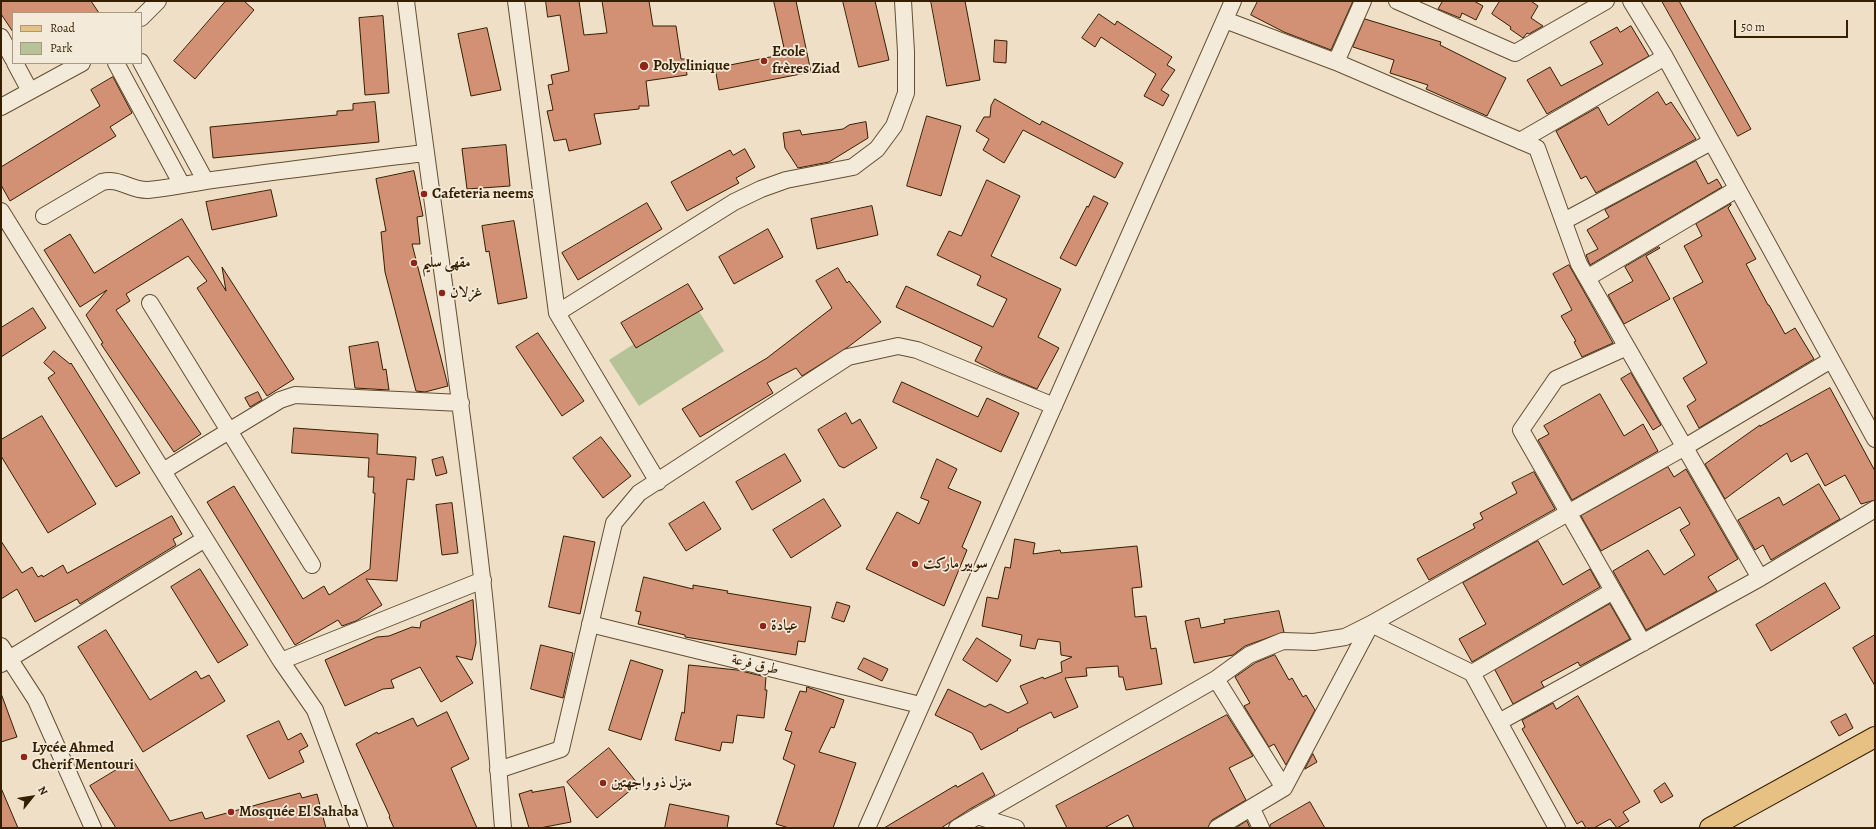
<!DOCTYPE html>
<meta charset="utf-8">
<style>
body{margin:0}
#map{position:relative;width:1876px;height:829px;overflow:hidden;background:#eedfc6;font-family:Alegreya,serif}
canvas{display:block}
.frame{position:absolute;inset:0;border:2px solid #351f00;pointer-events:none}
.legend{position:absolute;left:12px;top:12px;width:130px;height:52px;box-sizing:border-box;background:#f4eada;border:1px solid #a89983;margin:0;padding:5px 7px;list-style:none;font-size:12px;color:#351f00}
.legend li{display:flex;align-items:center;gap:8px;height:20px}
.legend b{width:20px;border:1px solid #a89983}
.north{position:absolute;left:12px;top:777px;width:40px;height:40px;-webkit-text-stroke:3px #f4eada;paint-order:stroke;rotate:60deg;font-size:11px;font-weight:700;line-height:16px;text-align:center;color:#351f00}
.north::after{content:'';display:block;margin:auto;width:14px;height:18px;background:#351f00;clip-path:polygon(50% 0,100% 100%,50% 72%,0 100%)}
.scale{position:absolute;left:1734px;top:20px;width:114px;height:18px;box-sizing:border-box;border:2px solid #351f00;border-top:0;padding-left:5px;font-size:12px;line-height:14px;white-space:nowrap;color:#351f00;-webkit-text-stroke:3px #f4eada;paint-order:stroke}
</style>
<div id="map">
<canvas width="1876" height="829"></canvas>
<div class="frame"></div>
<ul class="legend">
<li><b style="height:5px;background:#e7c083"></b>Road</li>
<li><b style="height:11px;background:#b6c297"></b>Park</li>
</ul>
<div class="north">N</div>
<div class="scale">50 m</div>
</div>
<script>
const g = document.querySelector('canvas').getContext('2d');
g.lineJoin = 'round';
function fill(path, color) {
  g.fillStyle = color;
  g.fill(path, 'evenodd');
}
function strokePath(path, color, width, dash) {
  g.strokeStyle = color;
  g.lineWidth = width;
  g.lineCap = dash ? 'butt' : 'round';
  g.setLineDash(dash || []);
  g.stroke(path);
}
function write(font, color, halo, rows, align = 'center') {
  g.font = font + ' Alegreya,Amiri,serif';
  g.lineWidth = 3.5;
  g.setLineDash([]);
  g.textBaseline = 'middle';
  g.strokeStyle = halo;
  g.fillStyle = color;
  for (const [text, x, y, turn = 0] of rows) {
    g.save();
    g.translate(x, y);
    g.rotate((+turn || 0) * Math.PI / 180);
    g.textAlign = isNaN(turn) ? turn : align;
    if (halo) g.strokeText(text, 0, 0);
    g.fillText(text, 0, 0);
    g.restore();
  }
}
fill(new Path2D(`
 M695,305L724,351L639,406L609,360Z`), '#b6c297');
const building = new Path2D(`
 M1,1H91L99,13H13V32L1,14Z
 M226,1H244L254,10L195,79L174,61Z
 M546,1H579L584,35L607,33L602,1H649L653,26H676L681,59H685L687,75L646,81L649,106H639V109L594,114L601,144L569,151L566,139L554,141L547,111L553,110L548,85L553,84L551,75L569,71L560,15L548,17Z
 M774,1H796L811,72L719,90L715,68L785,54Z
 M843,1H875L889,60L859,67Z
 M931,1H965L980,80L947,86Z
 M1258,1H1353L1331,50L1284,32L1251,15Z
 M1439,1H1474L1483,6L1476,20L1462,13L1460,18L1438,9L1442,2Z
 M1500,1H1531L1538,6L1531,18L1543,26L1529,34L1527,33L1523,38L1510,29L1511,27L1492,14Z
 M1662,1H1679L1751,129L1738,136Z
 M1099,14L1115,25L1117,21L1172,57L1167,65L1175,70L1161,90L1169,95L1163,106L1144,96L1156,74L1101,37L1095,47L1082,38Z
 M383,16L389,93L365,95L359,18Z
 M1365,19L1441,42L1440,45L1506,78L1487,116L1426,89L1428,85L1390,73L1394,60L1353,47Z
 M1631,26L1649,56L1547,114L1527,80L1550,67L1561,86L1603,64L1590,42L1617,27L1620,32Z
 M487,28L501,90L471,96L458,34Z
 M995,40L1007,41L1006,63L994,62Z
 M113,77L132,113L110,127L116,136L10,201L1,185V167L100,106L91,90Z
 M1658,92L1666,105L1671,102L1696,139L1596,193L1586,176L1581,179L1556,131L1598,107L1608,125Z
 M995,99L1040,125L1042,121L1123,163L1115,178L1023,130L1004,163L983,150L989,139L976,131L984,117H990L991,106Z
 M375,102L379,142L213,158L210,127L337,115V111L353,110V104Z
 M927,116L961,126L941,196L907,186Z
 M866,122L868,138L829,162L798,168L785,148L783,133L800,130L802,135L843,129L849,125Z
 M506,145L510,186L467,189L462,149Z
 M745,149L755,167L736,178L739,183L687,211L671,182L730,150L733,155Z
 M1696,161L1708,184L1717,179L1722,187L1590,265L1586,255L1598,249L1587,230L1609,217L1605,210Z
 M414,171L423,216L417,217L420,244H412L448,386L425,392L416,391L385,272L381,232L386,231L376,179Z
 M987,180L1020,196L991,256L1061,289L1038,337L1059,348L1037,389L999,373L975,361L982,347L896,307L906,286L993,327L1007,299L977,285L981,276L937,255L949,231L961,236Z
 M271,190L277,216L212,230L206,202Z
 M1094,196L1108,203L1076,266L1060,258L1087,206L1088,207Z
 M647,203L662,229L578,280L562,253Z
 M1731,204V205L1728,208L1756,259L1746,264L1768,305H1769L1785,334L1795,328L1814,359L1699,428L1687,406L1696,400L1683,378L1707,363L1673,298L1703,282L1684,246L1702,236L1696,224Z
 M872,206L878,235L817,249L811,219Z
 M182,219L226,291L222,267L294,379L267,396L197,288L207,281L188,256L126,294L130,301L116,310L201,434L174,452L101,344L103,343L86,315L107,290L80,307L44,250L70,234L94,273Z
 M514,221L527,298L498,304L489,251L486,252L482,226Z
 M768,229L783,257L734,284L719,257Z
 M1659,247L1660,248L1646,256L1670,299L1624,324L1608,295L1633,281L1625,267Z
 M1569,265L1613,343L1582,357L1574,342L1576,341L1561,316L1572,310L1553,274Z
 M838,268L847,283L849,281L881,322L848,347L802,376L796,368L767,383L773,393L700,437L682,409L767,358L832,308L816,281Z
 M688,284L703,309L636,348L621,323Z
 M33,308L46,328L1,357V328Z
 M538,333L584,401L562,416L516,347Z
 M378,342L383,370L386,369L389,390L355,388L349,347Z
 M54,351L70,364L71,363L140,473L116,487L48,378L55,373L44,363Z
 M1631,373L1661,425L1653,430L1621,379Z
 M902,382L978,417L987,398L1019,413L1001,452L893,402Z
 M1830,388L1875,471V500L1861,504L1845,475L1825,486L1807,453L1791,462L1787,453L1725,499L1705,464L1760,425V426Z
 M258,392L262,400L250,407L245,398Z
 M1600,394L1624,436L1643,424L1658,451L1572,500L1538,440L1549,434L1544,426Z
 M846,413L852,424L860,419L877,448L844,468L839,466L818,430Z
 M42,416L96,504L48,533L1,456V440Z
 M294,428L378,434L377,454L416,457L414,480L407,479L397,581L366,579L382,605L356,621L342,626L338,620L295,645L207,502L234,486L303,599L324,586L329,595L370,569L375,493H373L374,477H368L369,458L292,453Z
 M601,437L631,476L603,498L573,458Z
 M785,454L801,481L752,510L736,482Z
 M443,457L447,473L436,476L432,460Z
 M937,459L957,469L948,488L981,502L962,547L967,550L944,606L866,569L897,512L919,524L929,501L921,498Z
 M1668,467L1674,477L1686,469L1738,559L1708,577L1717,591L1646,630L1613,571L1648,550L1664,575L1695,555L1680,530L1690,524L1680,507L1601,551L1581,516Z
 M1534,472L1555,509L1429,580L1417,559L1475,528L1473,524L1483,519L1480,513L1517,493L1512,483Z
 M1819,484L1840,519L1771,560L1763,545L1755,550L1738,520L1779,497L1783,505Z
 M824,499L841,526L791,558L773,530Z
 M704,502L721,529L686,551L669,524Z
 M452,503L458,553L442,555L436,505Z
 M172,516L182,534L173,539L176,545L80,604L77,599L35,622L17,589L1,599V541L22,573L32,567L38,577L42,575L43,577L63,565L67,573Z
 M564,536L595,542L580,614L549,607Z
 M1015,539L1035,543L1033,554L1060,550L1061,553L1137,546L1142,587L1132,588L1135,617L1146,616L1151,649L1156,648L1162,684L1126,690L1123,677H1119L1118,666L1086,668L1087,676L1065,678L1078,707L1054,718L1051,712L1017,729L1018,730L981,750L972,733L935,715L948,689L985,707L990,704L1008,713L1028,703L1020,686L1043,677L1044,679L1062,672L1061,662L1072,657L1061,655L1060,642L1038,639L1035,649L1020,646L1022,635L982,626L987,597L998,599L1005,567L1010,568Z
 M1538,541L1563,585L1590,569L1600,587L1472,662L1459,639L1486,624L1463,583Z
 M200,569L248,645L218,663L171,587Z
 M644,577L693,589V585L728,591L727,593L811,607L805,642L798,641L796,655L685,637V635L638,624L641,612L636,611Z
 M1825,583L1840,608L1771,651L1756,625Z
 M473,600L476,643L472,660L456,656L473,683L441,702L420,667L391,680L394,688L383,689L345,706L325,660L377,637L389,636L412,627L420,628L421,622Z
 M837,602L850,606L844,622L832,618Z
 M1610,604L1630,639L1580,666L1578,662L1541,682L1544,687L1513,704L1495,670Z
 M1279,611L1284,632L1245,646L1233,655L1194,663L1185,621L1199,618L1201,628L1225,623L1224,620Z
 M106,630L150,700L196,671L201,679L209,675L225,701L143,752L78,647Z
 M1875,635V686L1853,648Z
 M977,638L1011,660L997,682L963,660Z
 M541,645L573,653L563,698L531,689Z
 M1275,655L1289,680L1292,678L1303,697L1306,695L1315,710L1286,765L1274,744L1269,747L1244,706L1250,703L1235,677L1255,663Z
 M864,658L888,669L882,681L858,669Z
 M631,660L663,670L641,740L609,730Z
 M689,665L737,670L766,677L765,690H767L764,718L737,715L733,743L722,742L720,751L675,740L682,712L684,713Z
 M807,687L844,700L834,728L831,727L819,752L856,763L833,828H789L776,824L795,765L783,759L792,732L785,730L800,691L806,692Z
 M2,696L17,737L1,742V697Z
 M1578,696L1640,802L1623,812L1629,821L1617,828L1610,819L1594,828H1586L1582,821L1577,824L1522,729L1525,727L1522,720L1553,703L1556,709Z
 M447,712L469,759L451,768L477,828H394L389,817L390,816L356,744L377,732L378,734L413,718L417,726Z
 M1846,714L1853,728L1839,736L1831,722Z
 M1227,715L1253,756L1229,768L1246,800L1212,820L1208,828H1134L1128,815L1104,828H1067L1056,806Z
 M279,721L288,740L301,733L308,746L299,751L304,762L269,779L247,736Z
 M609,748L638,784L597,818L567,782Z
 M1313,754L1317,762L1305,769Z
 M133,760L170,821L202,812L205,819L300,793L302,798L317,794L326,828H116L90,786Z
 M983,773L995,795L970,809L941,828H884L956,785L957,787Z
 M1665,783L1673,796L1661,803L1654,791Z
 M564,787L571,822L540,828H529L519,794L532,790V792Z
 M1,788L18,828H1Z
 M1310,802L1325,828H1270V825Z
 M670,804L729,816L727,828H665Z
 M1247,821L1250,828H1236Z`);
fill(building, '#d29074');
strokePath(building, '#351f00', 1);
const minor = new Path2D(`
 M406,1C430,193 460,385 482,578C492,661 496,745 503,828
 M516,1L557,313L658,482
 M1397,1L1515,53L1606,1
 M1631,1L1665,57L1875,439
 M141,18L158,1
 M1225,20L1336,62L1537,148L1579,264L1760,578
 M1,37L13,59
 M141,62L205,180
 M1336,62L1363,1
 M15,63L30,91
 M116,63L182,185
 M1,107L82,63
 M1520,141L1665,57
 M1,211L281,661L315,710L359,828
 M44,216L102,182C119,177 131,191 148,190C172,188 196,182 220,179C288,170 356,161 425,153
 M1564,221L1711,142
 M1587,278L1737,189
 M150,303L312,565
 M557,313L734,202L761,189L786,180L853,167L877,149L894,126L906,93V52L903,1
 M1627,347L1556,379L1521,430L1643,643
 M163,471L280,400L295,395L461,403
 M590,624L920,705
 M1,646L36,700L93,828
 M281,661L483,580
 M1,664L205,539
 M1472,673L1613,591
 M1216,679L1284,788
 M1499,722L1760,578L1875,509
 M498,770L561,749L614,523L639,493L848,357L898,346L917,350L1054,406
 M1252,809L1261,828
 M977,816L1016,828
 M867,828L1233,1
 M957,828L1216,679L1249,655L1283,641L1314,642L1345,637L1371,624L1685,447L1831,360
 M1217,828L1284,788L1371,624L1472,673L1557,828`);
const major = new Path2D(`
 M1710,828L1875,737`);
strokePath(minor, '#634f32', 18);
strokePath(major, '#351f00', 22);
strokePath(minor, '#f4eada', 16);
strokePath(major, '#e7c083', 20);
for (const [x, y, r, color] of [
 [764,61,4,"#8f2418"],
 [644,66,5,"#8f2418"],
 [424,194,4,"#8f2418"],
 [414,263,4,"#8f2418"],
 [442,293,4,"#8f2418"],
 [915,564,4,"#8f2418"],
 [763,626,4,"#8f2418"],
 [24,757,4,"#8f2418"],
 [603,783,4,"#8f2418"],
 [231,812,4,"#8f2418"]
]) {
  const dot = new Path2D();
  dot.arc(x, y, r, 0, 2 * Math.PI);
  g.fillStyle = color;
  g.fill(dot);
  strokePath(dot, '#f4eada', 1.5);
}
write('bold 15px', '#351f00', '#f4eada', [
 ["Ecole",772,52],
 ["frères Ziad",772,69],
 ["Polyclinique",653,66],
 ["Cafeteria neems",432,194],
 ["مقهى سليم",422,263],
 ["غزلان",450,293],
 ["سوبير ماركت",923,564],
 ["عيادة",771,626],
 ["Lycée Ahmed",32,748],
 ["Cherif Mentouri",32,765],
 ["منزل ذو واجهتين",611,783],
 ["Mosquée El Sahaba",239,812]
], 'left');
write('15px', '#351f00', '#f4eada', [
 ["طرق فرعة",755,665,14]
]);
</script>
